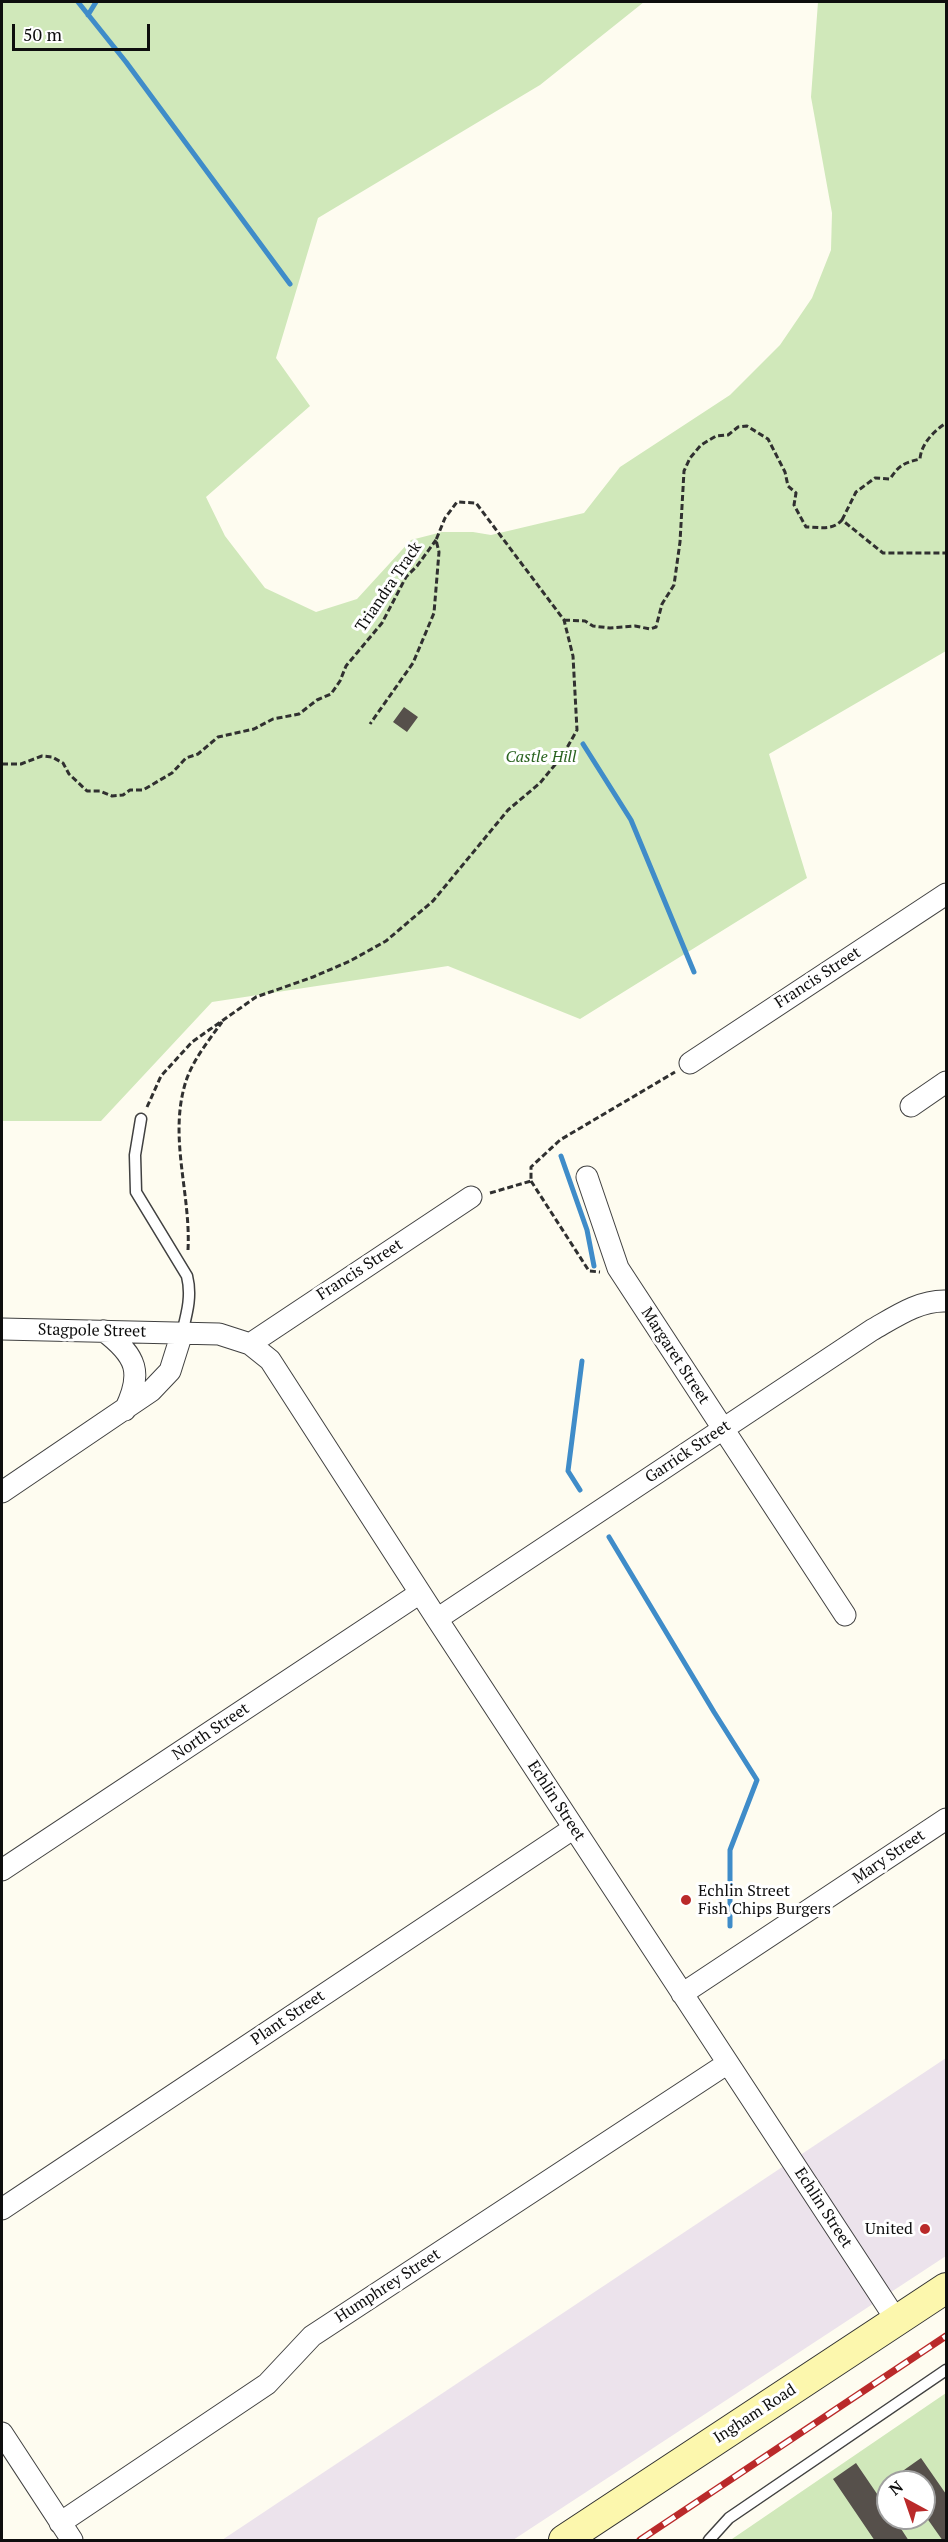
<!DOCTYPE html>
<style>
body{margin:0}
#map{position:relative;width:948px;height:2542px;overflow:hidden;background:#fefcf0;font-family:"PT Serif",serif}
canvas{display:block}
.frame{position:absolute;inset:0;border:3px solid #0e0e0e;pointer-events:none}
.north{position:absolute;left:876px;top:2470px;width:60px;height:60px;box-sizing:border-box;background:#fff;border:2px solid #9f9f9f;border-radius:50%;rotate:320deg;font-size:16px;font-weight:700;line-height:24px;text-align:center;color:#0e0e0e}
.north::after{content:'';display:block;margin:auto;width:21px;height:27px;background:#ba2a2a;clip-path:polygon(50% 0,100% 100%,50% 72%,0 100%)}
.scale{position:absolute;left:12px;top:24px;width:138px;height:27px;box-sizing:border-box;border:3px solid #0e0e0e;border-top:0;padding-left:8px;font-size:18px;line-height:21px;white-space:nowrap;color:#0e0e0e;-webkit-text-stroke:4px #fff;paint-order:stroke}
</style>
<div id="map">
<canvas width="948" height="2542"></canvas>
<div class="frame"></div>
<div class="north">N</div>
<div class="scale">50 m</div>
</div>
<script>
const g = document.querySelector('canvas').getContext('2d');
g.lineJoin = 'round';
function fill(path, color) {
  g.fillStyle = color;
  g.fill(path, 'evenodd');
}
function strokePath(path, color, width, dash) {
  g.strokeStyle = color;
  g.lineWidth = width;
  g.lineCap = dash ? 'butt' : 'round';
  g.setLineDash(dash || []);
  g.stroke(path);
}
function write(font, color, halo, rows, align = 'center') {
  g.font = font + ' "PT Serif",serif';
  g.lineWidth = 6;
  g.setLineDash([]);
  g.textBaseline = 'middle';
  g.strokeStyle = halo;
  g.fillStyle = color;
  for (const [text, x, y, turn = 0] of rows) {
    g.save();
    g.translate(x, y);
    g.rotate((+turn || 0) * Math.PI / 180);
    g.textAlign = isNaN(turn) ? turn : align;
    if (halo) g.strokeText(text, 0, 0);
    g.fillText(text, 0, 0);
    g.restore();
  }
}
fill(new Path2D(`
 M946,2058V2256L513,2540H222Z`), '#ece3ec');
fill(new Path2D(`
 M2,2H644L540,85L318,218L276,358L310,406L206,497L225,536L265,588L316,612L357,599L411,540L442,532H473L491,535L584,513L620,467L730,395L780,345L812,298L831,250L832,213L811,97L818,2H946V651L769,754L807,878L580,1019L448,966L212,1002L101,1121H2Z
 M946,2393V2540H731L732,2539ZM888,2482H924V2518H888Z`), '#d0e8ba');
strokePath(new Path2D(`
 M78,2L126,62L290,284
 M88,15L96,2
 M583,744L631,820L694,972
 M561,1156L587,1230L594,1266
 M580,1490L568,1471L582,1361
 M609,1537L714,1712L757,1780L730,1850V1926`), '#3f8cc9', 5);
fill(new Path2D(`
 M404,707L418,717L407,732L393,722Z
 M921,2458L946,2494V2541H943L924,2514V2482H887Z
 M856,2463L888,2510V2518H894L909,2541H875L833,2479Z`), '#56504b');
const service = new Path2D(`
 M141,1119L135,1155L136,1192L187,1276C192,1296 187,1313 182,1333
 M709,2540L729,2518L946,2370`);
const minor = new Path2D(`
 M690,1063L946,894
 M911,1106L946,1082
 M587,1177L618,1268L845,1615
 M2,1329L219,1334L250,1344L270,1360L437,1619L897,2321
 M104,1331C137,1356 143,1373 125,1410
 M250,1344L471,1197
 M2,1492L151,1391L170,1371L182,1333
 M437,1619L872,1330C895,1317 919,1300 946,1301
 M2,1870L420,1593
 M682,1994L946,1819
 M2,2209L574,1828
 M2,2433L72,2540
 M60,2523L267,2384L312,2336L728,2063`);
const secondary = new Path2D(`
 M564,2540L946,2288`);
strokePath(service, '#414141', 13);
strokePath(minor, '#414141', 23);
strokePath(secondary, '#303030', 32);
strokePath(new Path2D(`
 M842,520L856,492L875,478L890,479C899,465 904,463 920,459C921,444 934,431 946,423
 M564,620L585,621L593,626L610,628L635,626L650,629L656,627L662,604L674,585L680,542L684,471L690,458L701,445L716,436L728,435L738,427L747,426L768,439L785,472L788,486L796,493L794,505L806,527C820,527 832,531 842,520L883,553H946
 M2,764H21L42,756L52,757L63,763L69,774L87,791H100L112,796L123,795L130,790H143L172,773L186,758L198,754L218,737L254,729L273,719L299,714L317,700L331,694L340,681L346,666L382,623L406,577L417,566L436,540
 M147,1107L161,1076L192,1042L256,997L313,977L350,961L386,941L433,901L508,810L540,783L563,755L577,730L573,656L564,620L476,503L457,502L445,518L436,540L439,552L434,613L413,663L370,724
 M531,1181L589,1271L600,1272
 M490,1193L531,1181V1167L560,1140L675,1072
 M188,1250C191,1193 168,1137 186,1081C193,1060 209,1040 222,1022`), '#303030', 3, [6, 3]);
strokePath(service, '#fff', 10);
strokePath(minor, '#fff', 21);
strokePath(secondary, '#fcf7ad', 30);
const rail = new Path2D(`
 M640,2540L946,2336`);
strokePath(rail, '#ba2a2a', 7);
strokePath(rail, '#fff', 4.5, [14]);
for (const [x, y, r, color] of [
 [686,1900,6,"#ba2a2a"],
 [925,2229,6,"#ba2a2a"]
]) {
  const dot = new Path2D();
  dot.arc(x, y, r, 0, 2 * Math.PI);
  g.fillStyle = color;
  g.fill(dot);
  strokePath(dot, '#fff', 2);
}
write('16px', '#0e0e0e', '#fff', [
 ["Triandra Track",389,587,-56],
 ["Francis Street",818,978,-33],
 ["Francis Street",360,1270,-33],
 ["Stagpole Street",92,1331,1],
 ["Margaret Street",675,1356,57],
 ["Garrick Street",688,1452,-34],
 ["North Street",211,1732,-34],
 ["Echlin Street",556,1801,57],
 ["Mary Street",889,1857,-34],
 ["Plant Street",288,2018,-34],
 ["Echlin Street",823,2208,57],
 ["Humphrey Street",388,2286,-33],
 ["Ingham Road",755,2414,-33]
]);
write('italic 16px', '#2b6420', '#fff', [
 ["Castle Hill",541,757]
]);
write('16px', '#0e0e0e', '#fff', [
 ["Echlin Street",698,1891],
 ["Fish Chips Burgers",698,1909],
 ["United",913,2229,"right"]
], 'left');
</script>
